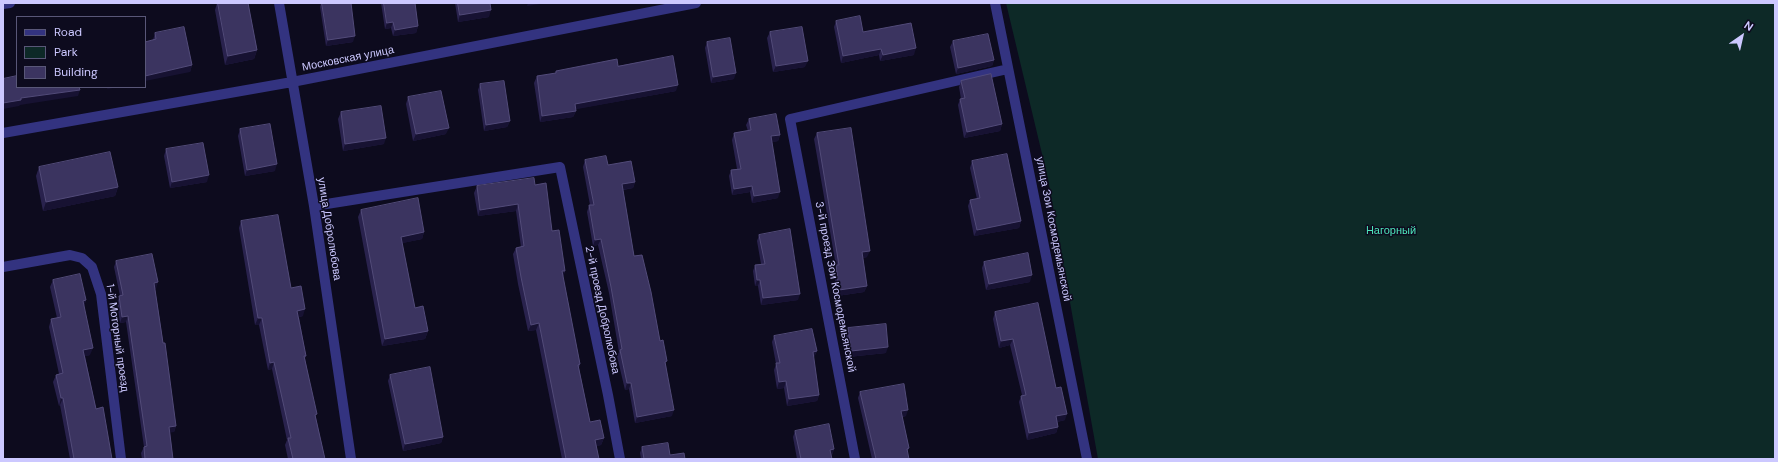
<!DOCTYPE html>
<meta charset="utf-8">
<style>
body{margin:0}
#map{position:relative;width:1778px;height:462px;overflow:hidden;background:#0d0b1e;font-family:"DM Sans",sans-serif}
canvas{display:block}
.frame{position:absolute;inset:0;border:4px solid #ccc8ff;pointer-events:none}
.legend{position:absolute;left:16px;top:16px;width:130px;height:72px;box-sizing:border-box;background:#0d0b1e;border:1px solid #595778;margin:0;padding:5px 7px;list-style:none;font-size:12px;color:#ccc8ff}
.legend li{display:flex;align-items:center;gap:8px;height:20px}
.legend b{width:20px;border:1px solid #595778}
.north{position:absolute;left:1722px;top:16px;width:40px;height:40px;-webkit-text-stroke:3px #0d0b1e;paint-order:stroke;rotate:34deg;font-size:11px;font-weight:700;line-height:16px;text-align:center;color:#ccc8ff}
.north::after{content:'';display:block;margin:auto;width:14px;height:18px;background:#ccc8ff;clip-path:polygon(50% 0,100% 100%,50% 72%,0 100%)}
</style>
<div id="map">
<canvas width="1778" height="462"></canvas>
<div class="frame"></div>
<ul class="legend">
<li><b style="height:5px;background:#333380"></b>Road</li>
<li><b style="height:11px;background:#0d2927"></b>Park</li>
<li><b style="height:11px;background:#3b3460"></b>Building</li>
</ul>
<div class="north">N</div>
</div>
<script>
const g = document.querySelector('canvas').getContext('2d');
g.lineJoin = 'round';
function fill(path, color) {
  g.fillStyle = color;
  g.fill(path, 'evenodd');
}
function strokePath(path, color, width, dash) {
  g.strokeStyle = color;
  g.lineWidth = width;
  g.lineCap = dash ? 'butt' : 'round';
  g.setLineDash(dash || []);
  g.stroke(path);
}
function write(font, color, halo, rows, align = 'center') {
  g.font = font + ' "DM Sans",sans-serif';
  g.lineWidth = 3;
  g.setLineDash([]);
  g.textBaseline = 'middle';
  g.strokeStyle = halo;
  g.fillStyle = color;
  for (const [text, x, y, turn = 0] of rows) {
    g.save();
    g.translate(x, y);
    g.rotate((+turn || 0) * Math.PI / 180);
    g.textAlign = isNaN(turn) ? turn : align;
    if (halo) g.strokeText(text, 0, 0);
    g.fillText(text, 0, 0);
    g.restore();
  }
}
fill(new Path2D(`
 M1006,3H1775V459H1098L1048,179Z`), '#0d2927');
strokePath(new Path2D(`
 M279,3L314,206L351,459
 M995,3L1087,459
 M3,4L10,3
 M3,133L292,82L696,3
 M314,206L560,167L608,395L620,459
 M3,267L70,255L82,258L92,267L101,294L121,459
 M855,459L790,119L1008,69`), '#333380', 10);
fill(new Path2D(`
 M217,3H248L257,50L254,59L225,65L215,10Z
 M321,3H351L353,42L326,46L320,7Z
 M381,3H415L418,26L416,33L393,36L391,28L385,29Z
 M455,3H490L489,17L458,22Z
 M836,21L863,32L914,55L880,61L879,55L841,63L834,27Z
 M770,32L805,67L773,72L767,38Z
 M155,33L192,65L190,72L153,40Z
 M953,41L994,60L992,66L956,74L950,47Z
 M707,42L734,79L711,83L705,48Z
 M618,66L676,91L575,109L576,111L573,117L540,122L534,83L537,76L555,74L556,71Z
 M961,81L1002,124L1000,131L964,138L958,105L960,99H961L959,87Z
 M480,84L510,121L507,127L484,131L478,90Z
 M408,97L446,134L413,141L406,104Z
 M341,112L384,144L343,151L338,119Z
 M749,119L780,135L778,141L772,142L778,198L752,203L750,192L732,195L729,176L731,170L737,169L732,140L734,133L748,131L746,125Z
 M240,129L275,171L245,176L238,136Z
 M817,133L867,257L863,258L867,286L864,292L837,296L834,271L836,266L814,139Z
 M166,149L207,182L170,188L164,156Z
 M585,160L608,165L635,182L633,188L623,190L634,256L660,341L666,365L672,416L635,423L629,389L625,390L617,356L619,352L609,293L598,245L593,246L587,212L589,205H590L583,167Z
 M972,161L1021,221L1019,228L974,236L968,206L970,200L977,199L970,168Z
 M39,167L118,187L115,196L43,211L36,176Z
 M535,185L552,231L565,271L563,277L580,364L579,368L590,422L604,438L601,445L596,446L599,459H562L536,330L528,331L518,284L513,254L516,248L521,247L516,211L478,216L474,193L477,186Z
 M361,210L424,232L422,239L402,243L415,308L428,331L425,339L382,346L358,217Z
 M241,221L291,288L303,316L299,317L306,356L305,358L316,418L325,459H288L285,445L287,440L272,369L268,370L259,325H255L239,228Z
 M759,235L798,300L761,305L758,286H755L753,271L755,265L761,264L757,241Z
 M116,261L156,289H155L176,426L174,432H170L173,459H142L141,453L144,447L126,322L120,323L117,302L120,296L114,267Z
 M984,262L1030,282L986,290L982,268Z
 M53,280L86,300L84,306L90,355L85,356L96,409L112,459H70L60,405L59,406L53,382L56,375L59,374L49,327L51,319L57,318L50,287Z
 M995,312L1056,388L1065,420L1057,422L1058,427L1056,433L1027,440L1019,402L1021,396L1022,395L1010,345L999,348L993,319Z
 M848,328L886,353L848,357L846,335Z
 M774,336L817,351L814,357H813L819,395L817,401L787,406L784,388L777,389L774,370L776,364L772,342Z
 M390,375L443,437L441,443L403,451L388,381Z
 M860,392L906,416L902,417L909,448L907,452L909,459H872L858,398Z
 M795,431L834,449L832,455H831L832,459H797L793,437Z
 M642,447L670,455L685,459H641L640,453Z`), '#29224d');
fill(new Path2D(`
 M528,3H546L527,6Z
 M491,10L489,17L458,22L460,15Z
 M393,22L391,28L385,29L387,23Z
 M418,26L416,33L393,36L395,30Z
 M355,36L353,42L326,46L328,40Z
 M916,48L914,55L880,61L883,55Z
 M881,49L879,55L841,63L843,56Z
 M257,50L254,59L225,65L228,56Z
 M994,60L992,66L956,74L958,68Z
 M808,61L805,67L773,72L776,66Z
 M192,65L190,72L145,81V76Z
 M736,73L734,79L711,83L713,77Z
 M678,85L676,91L572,110L575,104Z
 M108,87H119L107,89Z
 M80,90L78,96L20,105L19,106L3,109V103L21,98Z
 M576,111L573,117L540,122L542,116Z
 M510,121L507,127L484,131L486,125Z
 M1002,124L1000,131L964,138L967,132Z
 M449,128L446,134L413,141L416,134Z
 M780,135L778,141L769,143L771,136Z
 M386,138L384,144L343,151L345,144Z
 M277,164L275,171L245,176L247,170Z
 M209,175L207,182L170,188L172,182Z
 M635,182L633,188L620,190L622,184Z
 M752,186L750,192L732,195L734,189Z
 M118,187L115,196L43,211L46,202Z
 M780,192L778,198L752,203L754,196Z
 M518,204L516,211L478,216L480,210Z
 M1021,221L1019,228L974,236L977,230Z
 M424,232L422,239L398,244L401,237Z
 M601,239L598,245L593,246L595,240Z
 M870,251L867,257L860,259L862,252Z
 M562,271H565L563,277Z
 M1032,275L1030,282L986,290L989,284Z
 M757,280H760L758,286H755Z
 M158,282L156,289H152L154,283Z
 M867,286L864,292L837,296L839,290Z
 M800,294L798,300L761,305L763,298Z
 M86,300L84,307L83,301Z
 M305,309L303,316L295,318L297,311Z
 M128,316L126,322L120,323L122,317Z
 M258,318H262L259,325H255Z
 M539,323L536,330L528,331L531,325Z
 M428,331L425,339L382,346L385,339Z
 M1013,339L1010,345L999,348L1001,341Z
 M888,347L886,353L848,357L851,351Z
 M93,348L90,355L81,357L83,350Z
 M817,351L814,357L810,358L813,352Z
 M274,362L272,369L268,370L270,363Z
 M786,381L784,388L777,389L779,382Z
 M627,383H631L629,389L625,390Z
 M819,395L817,401L787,406L789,399Z
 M61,398H63L60,405L59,406Z
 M674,410L672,416L635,423L637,417Z
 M908,410L906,416L898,417L901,411Z
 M1067,414L1065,420L1053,423L1056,416Z
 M176,426L174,432L167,433L169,427Z
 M1058,427L1056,433L1027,440L1029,433Z
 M443,437L441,443L403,451L405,444Z
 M604,438L601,445L593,447L595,440Z
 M834,449L832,455L828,456L830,450Z`), '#171232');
const building = new Path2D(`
 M218,3H248L257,50L228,56Z
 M322,3H351L355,36L328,40Z
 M384,3H415L418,26L395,30L393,22L387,23Z
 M458,3H490L491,10L460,15Z
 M860,16L863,32L911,23L916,48L883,55L881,49L843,56L836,21Z
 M184,27L192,65L145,76V42L156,39L155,33Z
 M802,27L808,61L776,66L770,32Z
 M988,34L994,60L958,68L953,41Z
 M730,38L736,73L713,77L707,42Z
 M673,56L678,85L575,104L576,111L542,116L537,76L556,73V71L617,59L618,66Z
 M991,74L1002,124L967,132L960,99L965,98L961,81Z
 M17,76V87H79L80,90L21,98V100L3,103V79Z
 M504,81L510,121L486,125L480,84Z
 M441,91L449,128L416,134L408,97Z
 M381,106L386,138L345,144L341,112Z
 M776,114L780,135L771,136L780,192L754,196L752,186L734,189L731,170L741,169L734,133L751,130L749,119Z
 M270,124L277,164L247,170L240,129Z
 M851,128L870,251L862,252L867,286L839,290L836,265H839L817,133Z
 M203,143L209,175L172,182L166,149Z
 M110,152L118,187L46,202L39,167Z
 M1007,154L1021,221L977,230L970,200L980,198L972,161Z
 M606,156L608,165L631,161L635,182L622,184L634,256L642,255L651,292L660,341L663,340L667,361L665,362L674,410L637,417L631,383H627L620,350L622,349L611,287L601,239L595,240L589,205H594L585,160Z
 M534,178L535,185L546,183L552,231L559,230L565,271H562L580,364L578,365L590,422L600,420L604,438L595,440L599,459H566L539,323L531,325L521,277L516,248L524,246L518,204L480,210L477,186Z
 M418,198L424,232L401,237L415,308L423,306L428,331L385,339L361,210Z
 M278,215L291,288L301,286L305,309L297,311L306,356H304L317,414L315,415L325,459H293L288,438H291L274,362L270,363L262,318H258L241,221Z
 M790,229L800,294L763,298L760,280H757L755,265L765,264L759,235Z
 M1028,253L1032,275L989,284L984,262Z
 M152,254L158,282L154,283L163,343H165L176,426L169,427L173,459H145L144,447L147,446L128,316L122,317L119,296L123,295L116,261Z
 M80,274L86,300L83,301L93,348L83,350L96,409L103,407L112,459H74L63,398H61L56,375L63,373L51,319L61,317L53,280Z
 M1038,303L1056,388L1061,387L1067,414L1056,416L1058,427L1029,433L1021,396L1026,395L1013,339L1001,341L995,312Z
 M886,324L888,347L851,351L848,328Z
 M812,329L817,351L813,352L819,395L789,399L786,381L779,382L776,363H780L774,336Z
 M430,367L443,437L405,444L390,375Z
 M904,384L908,410L901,411L909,448L907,449L909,459H876L860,392Z
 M829,424L834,449L830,450L832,459H801L795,431Z
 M668,443L670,455L684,453L685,459H644L642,447Z`);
fill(building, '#3b3460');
strokePath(building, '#524b79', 1);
write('11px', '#ccc8ff', '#0d0b1e', [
 ["Московская улица",348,59,-11],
 ["улица Добролюбова",329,229,81],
 ["улица Зои Космодемьянской",1053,229,79],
 ["3-й проезд Зои Космодемьянской",835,287,79],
 ["2-й проезд Добролюбова",602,310,78],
 ["1-й Моторный проезд",117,338,82]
]);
write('11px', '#4de5bb', '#0d0b1e', [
 ["Нагорный",1391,231]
]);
</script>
